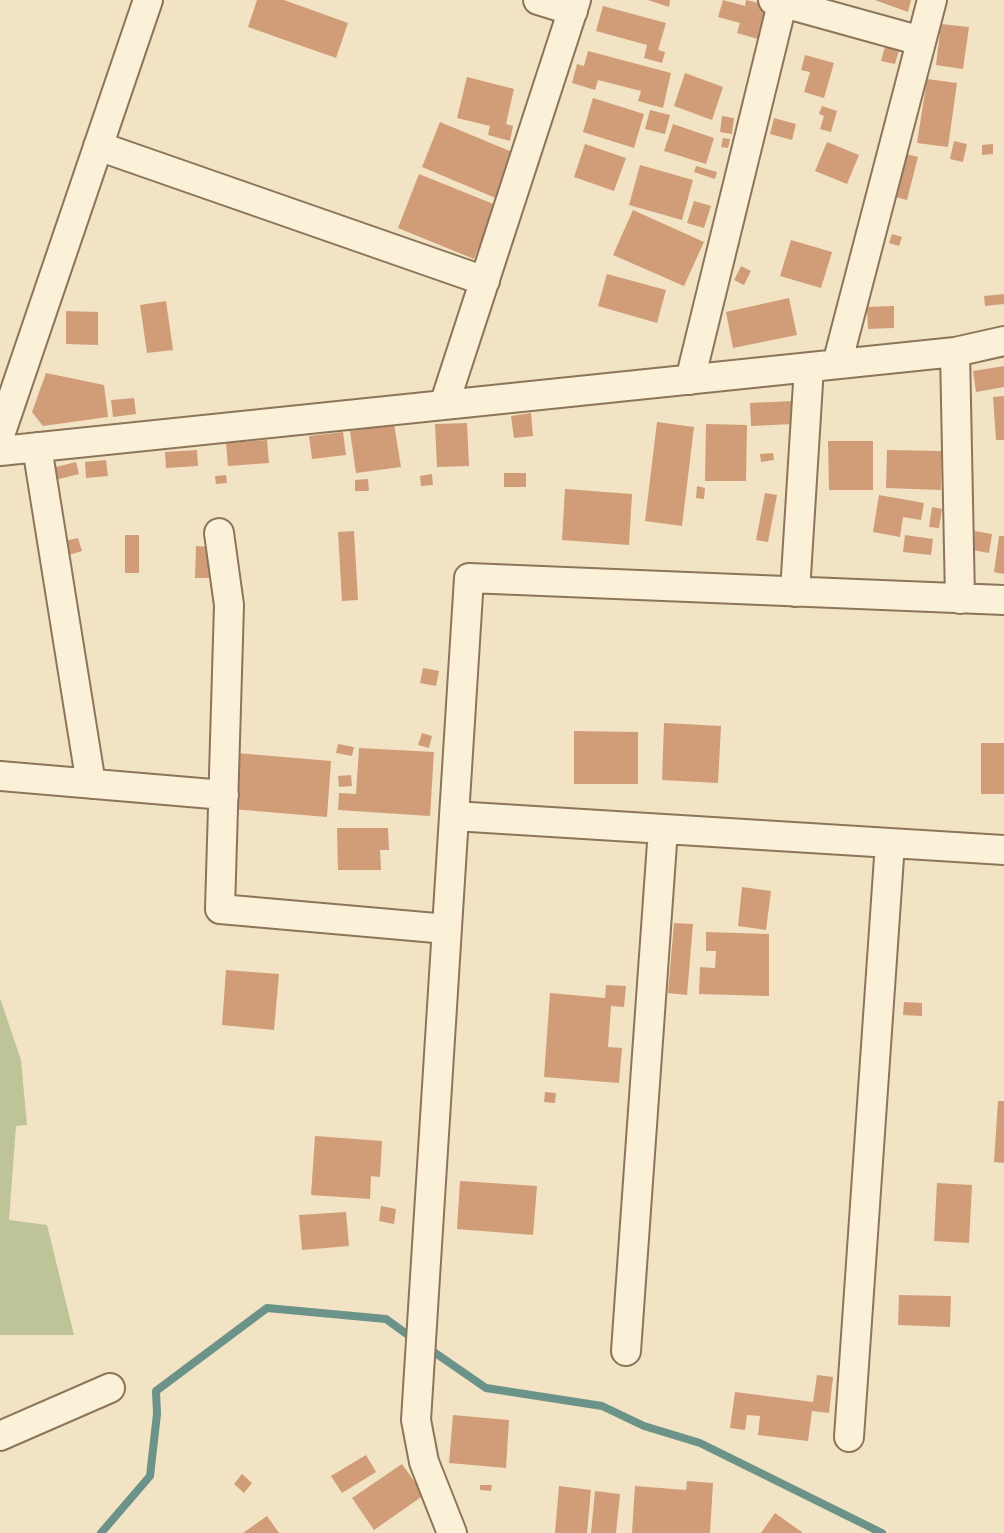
<!DOCTYPE html>
<style>
body{margin:0}
canvas{display:block;background:#f1e3c4}
</style>
<canvas width="1004" height="1533"></canvas>
<script>
const g = document.querySelector('canvas').getContext('2d');
g.lineJoin = 'round';
function fill(path, color) {
  g.fillStyle = color;
  g.fill(path, 'evenodd');
}
function strokePath(path, color, width, dash) {
  g.strokeStyle = color;
  g.lineWidth = width;
  g.lineCap = dash ? 'butt' : 'round';
  g.setLineDash(dash || []);
  g.stroke(path);
}
fill(new Path2D(`
 M0,998L21,1060L27,1125L16,1126L9,1220L47,1225L74,1335H0Z`), '#bec497');
strokePath(new Path2D(`
 M428,1348L486,1388L602,1406L644,1426L700,1443L882,1533
 M101,1533L150,1476L157,1414L156,1391L267,1308L386,1319L415,1340`), '#6c9389', 8);
fill(new Path2D(`
 M257,0H284L348,23L336,58L248,27Z
 M648,0H670L669,7Z
 M723,0L745,6L746,0L768,5L758,39L737,33L740,23L718,17Z
 M875,0H911L908,12Z
 M603,6L666,23L658,50L665,52L662,63L644,58L647,45L596,31Z
 M941,24L969,27L963,69L936,65Z
 M888,36L902,40L895,64L881,61Z
 M588,51L671,73L663,108L638,101L641,91L598,80L595,90L572,83L577,64L584,66Z
 M805,55L834,63L824,98L804,92L810,72L801,70Z
 M685,73L723,87L712,120L674,106Z
 M467,77L514,89L506,124L513,126L510,141L488,135L490,126L457,118Z
 M927,79L957,83L948,147L917,143Z
 M593,98L644,114L634,148L583,132Z
 M822,106L837,111L831,132L820,129L824,116L819,114Z
 M650,110L670,115L665,134L645,129Z
 M722,116L734,118L732,134L720,132Z
 M774,118L796,124L792,140L770,134Z
 M440,122L517,154L498,199L422,167Z
 M673,124L714,138L706,164L664,151Z
 M723,138L730,139L728,148L721,147Z
 M954,141L967,144L963,162L950,159Z
 M827,142L859,155L847,184L815,171Z
 M585,144L626,158L614,191L574,177Z
 M993,144V154L982,155V145Z
 M902,153L918,157L907,200L891,196Z
 M640,165L693,180L682,220L629,205Z
 M696,166L717,172L715,179L694,172Z
 M419,174L496,205L474,259L398,228Z
 M694,201L711,206L704,228L687,223Z
 M633,210L704,242L684,286L613,255Z
 M892,234L902,237L899,246L889,243Z
 M791,240L832,252L821,288L780,276Z
 M741,266L751,271L744,285L734,280Z
 M607,274L666,290L657,323L598,306Z
 M1004,294V304L985,306L984,296Z
 M789,298L797,335L733,348L726,312Z
 M166,301L173,350L147,353L140,305Z
 M894,306V328L868,329L867,307Z
 M66,311L98,312V345L66,344Z
 M1004,366V387L976,392L973,371Z
 M46,373L104,385L108,417L43,426L32,412Z
 M1004,396V440H996L993,397Z
 M134,398L136,414L113,417L111,400Z
 M793,401L794,424L751,426L750,403Z
 M531,413L533,436L514,438L511,416Z
 M657,422L694,427L682,526L645,521Z
 M467,423L469,466L437,467L435,424Z
 M394,424L401,467L356,473L350,431Z
 M706,424L747,425L746,481H705Z
 M343,432L346,455L312,459L309,436Z
 M267,440L269,463L228,466L226,443Z
 M828,441H873V490H829Z
 M197,450L198,466L166,468L165,452Z
 M887,450L942,451L941,490L886,488Z
 M773,453L774,460L761,462L760,454Z
 M106,460L108,476L86,478L85,462Z
 M76,462L79,474L55,480L52,468Z
 M504,473H526V487H504Z
 M432,474L433,485L421,486L420,476Z
 M226,475L227,483L216,484L215,476Z
 M368,479L369,491H355V480Z
 M697,486L705,488L704,499L696,498Z
 M565,489L632,494L629,545L562,540Z
 M765,493L777,495L768,542L756,540Z
 M879,495L924,503L921,520L903,517L900,537L873,532Z
 M932,507L942,509L939,528L929,527Z
 M354,531L358,600L342,601L338,532Z
 M975,531L992,534L989,553L972,550Z
 M125,535H139V573H125Z
 M905,535L933,539L931,555L903,552Z
 M999,536H1004V574L994,572Z
 M78,538L82,551L69,555L65,541Z
 M196,546L211,547L210,578H195Z
 M423,668L439,671L436,686L420,683Z
 M664,723L721,726L718,783L662,780Z
 M574,731L638,732V784H574Z
 M422,733L432,736L429,748L418,745Z
 M981,743H1004V794H981Z
 M338,744L354,747L352,756L336,753Z
 M359,748L434,752L430,816L338,810L339,793L356,794Z
 M236,753L331,761L327,817L232,809Z
 M351,775L352,786L339,787L338,776Z
 M337,828H388L389,850H380L381,870H338Z
 M742,887L771,891L766,930L738,926Z
 M674,923L693,924L687,995L668,993Z
 M706,932L769,934V996L699,994L700,967L715,968L716,951H706Z
 M226,970L279,974L274,1030L222,1025Z
 M606,985L626,986L624,1007L611,1006L608,1047L622,1048L619,1083L544,1077L550,993L605,998Z
 M904,1002L922,1003V1016L903,1015Z
 M545,1092L556,1093L555,1103L544,1102Z
 M998,1101H1004V1163L994,1162Z
 M315,1136L382,1141L380,1177L371,1176L370,1199L311,1195Z
 M460,1181L537,1186L533,1235L457,1229Z
 M937,1183L972,1185L969,1243L934,1241Z
 M381,1206L396,1209L394,1224L379,1221Z
 M346,1212L349,1246L302,1250L299,1215Z
 M899,1295L951,1296L950,1327L898,1325Z
 M817,1375L833,1377L829,1413L812,1411L808,1441L758,1435L760,1416L747,1415L745,1430L730,1428L735,1392L813,1402Z
 M453,1415L509,1420L506,1468L449,1463Z
 M366,1455L376,1472L342,1493L331,1476Z
 M402,1464L424,1495L374,1530L352,1498Z
 M242,1474L252,1483L244,1493L234,1484Z
 M687,1481L713,1483L710,1533H632L635,1486L686,1490Z
 M480,1485H492L491,1491L480,1490Z
 M559,1486L591,1490L587,1533H555Z
 M595,1491L620,1494L616,1533H591Z
 M775,1513L803,1533H761Z
 M267,1516L279,1533H243Z`), '#d19d78');
const minor = new Path2D(`
 M538,0L573,11
 M773,0L921,41
 M98,146L485,281
 M955,352L960,599
 M837,364L932,0
 M690,380L783,0
 M444,405L576,0
 M0,435L148,0
 M37,447L91,784
 M0,451L955,352L1004,341
 M219,533L229,605L220,909L447,929
 M795,592L809,367
 M0,776L224,795
 M454,816L1004,850
 M626,1351L663,829
 M0,1436L110,1388
 M849,1437L890,843
 M452,1533L424,1462L416,1420L469,578L1004,600`);
strokePath(minor, '#8c7559', 32);
strokePath(minor, '#fbf0d8', 28);
</script>
